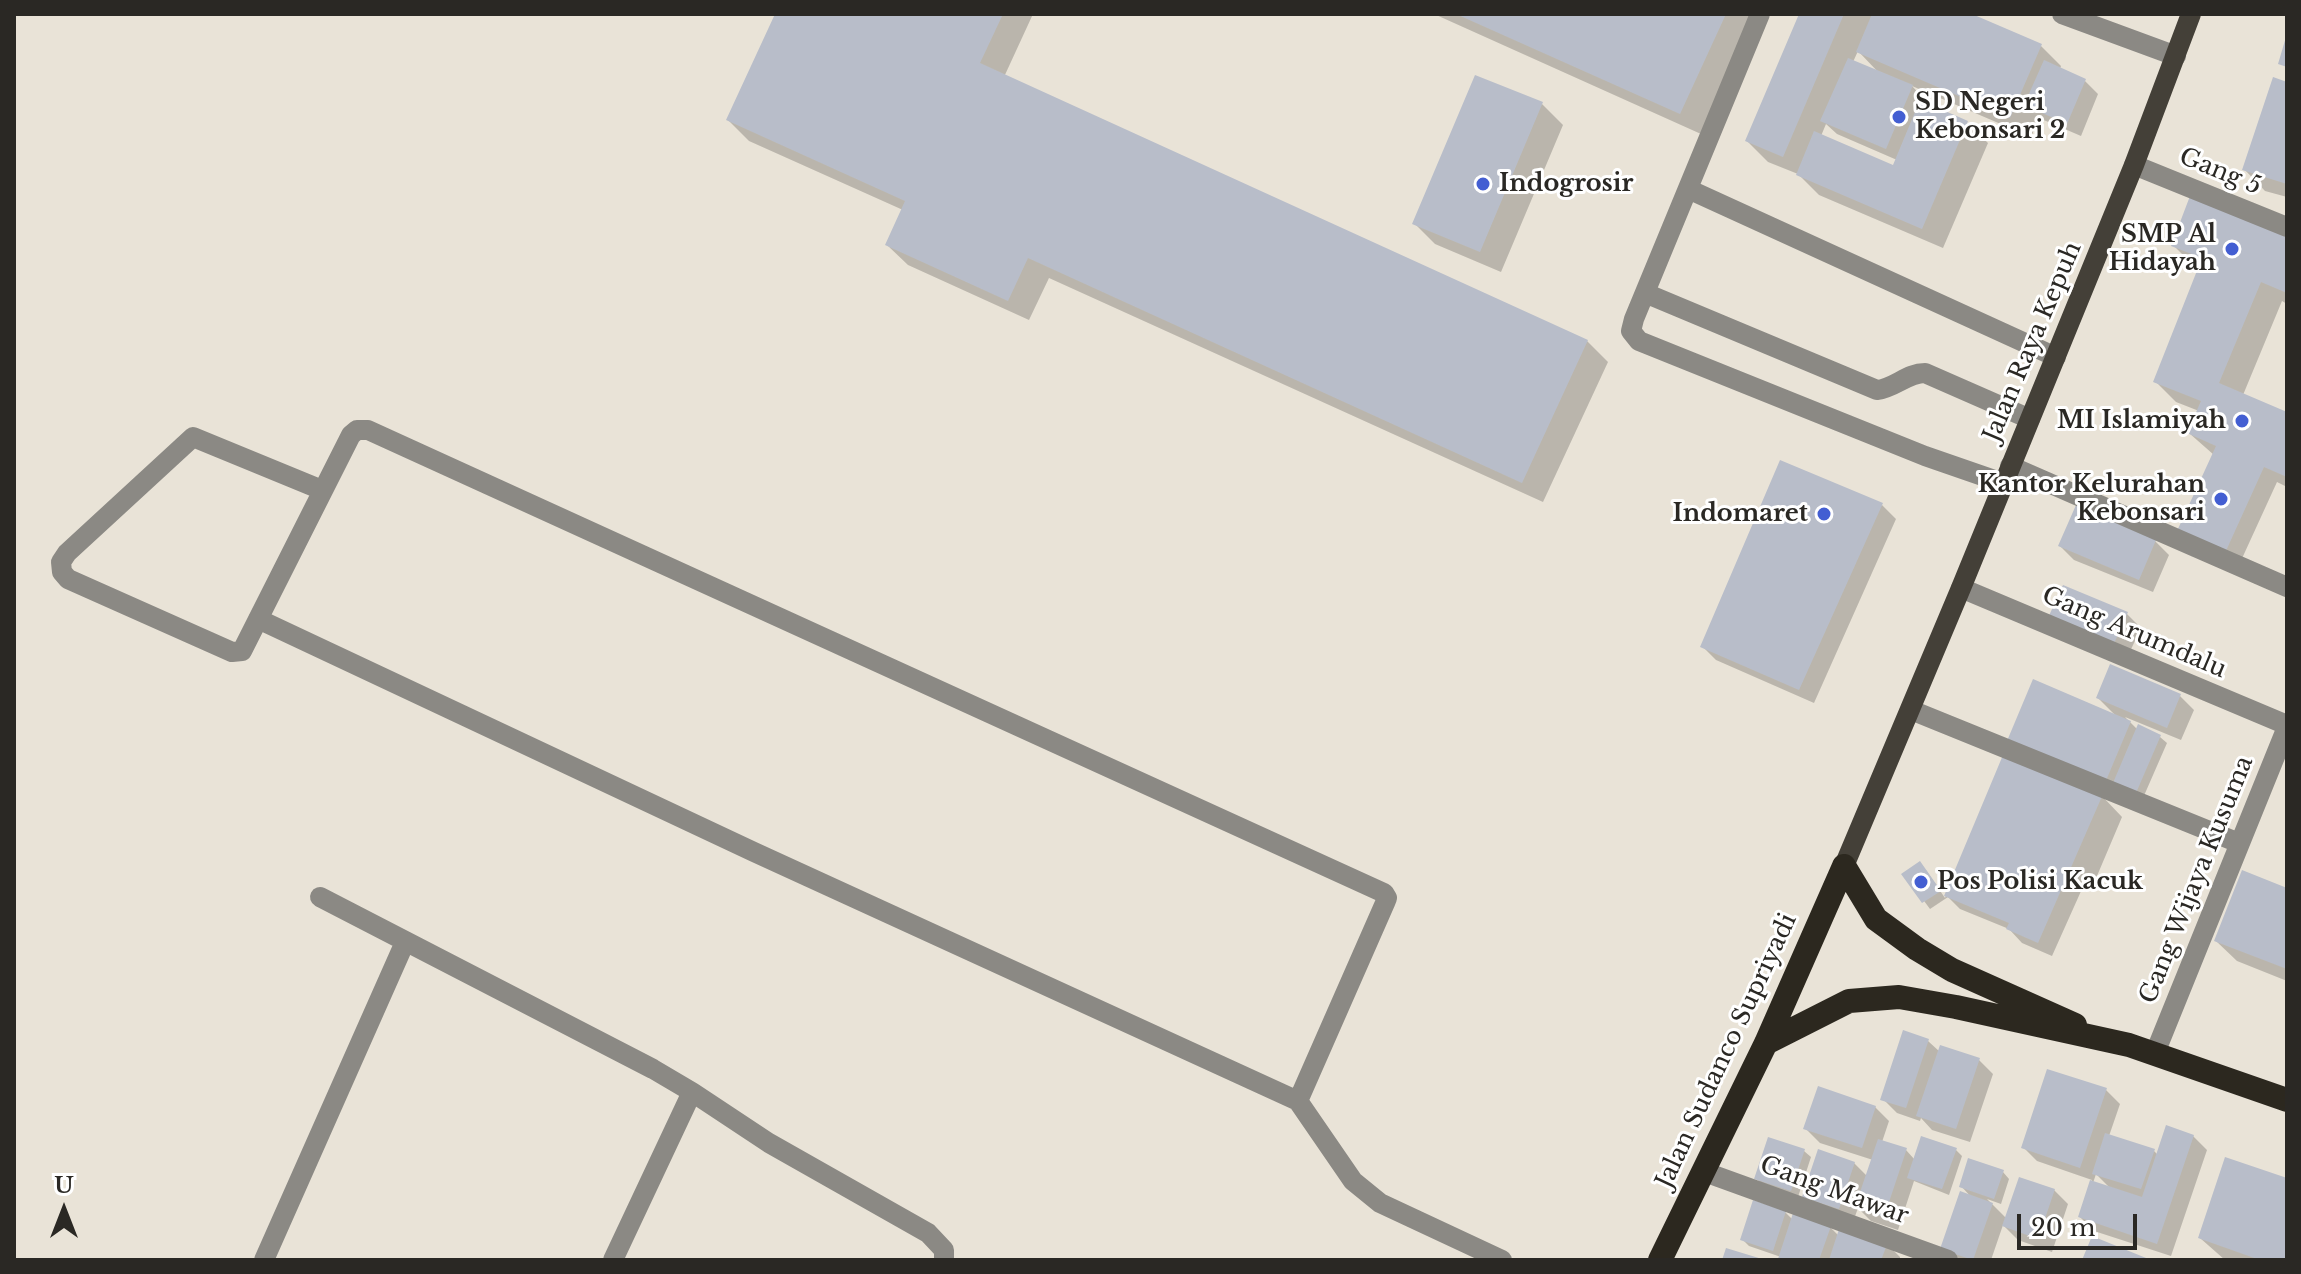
<!DOCTYPE html>
<style>
body{margin:0}
#map{position:relative;width:2301px;height:1274px;overflow:hidden;background:#e9e3d7;font-family:"Libre Baskerville",serif}
canvas{display:block}
.frame{position:absolute;inset:0;border:16px solid #2a2824;pointer-events:none}
.north{position:absolute;left:24px;top:1170px;width:80px;height:80px;-webkit-text-stroke:6px #fff;paint-order:stroke;rotate:0deg;font-size:22px;font-weight:700;line-height:32px;text-align:center;color:#2a2824}
.north::after{content:'';display:block;margin:auto;width:28px;height:36px;background:#2a2824;clip-path:polygon(50% 0,100% 100%,50% 72%,0 100%)}
.scale{position:absolute;left:2017px;top:1214px;width:120px;height:36px;box-sizing:border-box;border:4px solid #2a2824;border-top:0;padding-left:10px;font-size:24px;line-height:28px;white-space:nowrap;color:#2a2824;-webkit-text-stroke:6px #fff;paint-order:stroke}
</style>
<div id="map">
<canvas width="2301" height="1274"></canvas>
<div class="frame"></div>
<div class="north">U</div>
<div class="scale">20 m</div>
</div>
<script>
const g = document.querySelector('canvas').getContext('2d');
g.lineJoin = 'round';
function fill(path, color) {
  g.fillStyle = color;
  g.fill(path, 'evenodd');
}
function strokePath(path, color, width, dash) {
  g.strokeStyle = color;
  g.lineWidth = width;
  g.lineCap = dash ? 'butt' : 'round';
  g.setLineDash(dash || []);
  g.stroke(path);
}
function write(font, color, halo, rows, align = 'center') {
  g.font = font + ' "Libre Baskerville",serif';
  g.lineWidth = 6;
  g.setLineDash([]);
  g.textBaseline = 'middle';
  g.strokeStyle = halo;
  g.fillStyle = color;
  for (const [text, x, y, turn = 0] of rows) {
    g.save();
    g.translate(x, y);
    g.rotate((+turn || 0) * Math.PI / 180);
    g.textAlign = isNaN(turn) ? turn : align;
    if (halo) g.strokeText(text, 0, 0);
    g.fillText(text, 0, 0);
    g.restore();
  }
}
fill(new Path2D(`
 M777,14H1033L1004,77L1587,341L1608,362L1543,502L1049,278L1029,320L908,265L887,245L903,210L749,141L728,120Z
 M1434,14H1755L1701,134Z
 M1801,14H1967L2040,45L2061,66L2060,69L2084,80L2098,94L2081,136L2039,118L2031,137L1912,86L1926,101L1924,104L1967,123L1988,143L1943,248L1819,195L1798,174L1768,162L1747,141ZM1858,51L1879,73L1853,62ZM1826,124L1837,134L1897,160L1894,167L1821,136Z
 M1477,77L1542,104L1563,125L1501,272L1435,244L1415,224Z
 M2287,84V197L2265,191L2245,170Z
 M2287,237V304L2282,301L2243,395L2287,414V487L2277,482L2239,565L2193,545L2214,455L2189,433L2199,411L2176,402L2155,381L2200,269L2194,266L2173,245Z
 M1882,505L1896,519L1814,703L1716,660L1702,646Z
 M2155,541L2169,555L2153,592L2074,560L2060,546Z
 M2127,614L2141,628L2126,660L2064,634Z
 M2180,696L2194,710L2181,740L2125,717L2138,730L2160,737L2167,743L2143,798L2030,761L2117,717L2098,698Z
 M2004,757L2102,796L2122,817L2094,883L2086,880L2052,956L2022,943L2009,929L1960,909L1948,897L1930,909L1904,874L1926,870L1945,898Z
 M2287,890V981L2237,961L2216,941Z
 M1928,1041L1940,1052L1979,1060L1993,1074L1970,1142L1932,1130L1921,1118L1920,1121L1897,1113L1883,1099Z
 M2106,1090L2120,1104L2109,1136L2154,1151L2158,1155L2193,1136L2207,1150L2171,1256L2094,1231L2080,1217L2092,1180L2037,1161L2023,1147ZM2096,1174L2111,1189L2093,1183Z
 M1875,1107L1889,1121L1882,1142L1906,1150L1915,1160L1956,1150L1962,1156L1949,1195L1914,1181L1898,1230L1871,1221L1858,1208L1853,1222L1804,1196L1854,1163L1867,1176L1873,1160L1820,1143L1806,1129Z
 M1804,1151L1811,1157L1798,1197L1763,1185L1756,1178Z
 M2003,1172L2009,1179L2001,1204L1987,1199L2007,1219L2054,1190L2068,1204L2052,1252L2018,1240L2003,1225L1991,1260H1954L1972,1198L1961,1186Z
 M2287,1180V1260H2225L2200,1238Z
 M1785,1212L1793,1220L1830,1227L1839,1236L1886,1243L1900,1257V1260H1782L1781,1257L1749,1246L1742,1239Z`), '#0003');
fill(new Path2D(`
 M775,14H1003L980,63L1588,340L1522,483L1028,258L1008,301L885,245L905,201L726,120Z
 M1456,14H1726L1680,114Z
 M1799,14H1844L1783,157L1745,141Z
 M1872,14H1972L2042,44L2010,118L1856,52Z
 M2286,37H2287V67L2278,64Z
 M1848,58L1913,85L1886,149L1820,121Z
 M2044,60L2086,79L2067,124L2024,105Z
 M1475,75L1543,102L1480,252L1412,224Z
 M2273,77L2287,82V184L2242,170Z
 M1920,100L1968,121L1922,229L1796,175L1814,131L1893,165Z
 M2190,196L2287,235V293L2261,282L2219,383L2287,412V477L2264,467L2225,553L2177,531L2216,446L2187,433L2201,401L2153,382L2202,258L2171,246Z
 M1780,460L1883,503L1799,690L1700,647Z
 M2076,505L2156,540L2139,580L2058,546Z
 M2063,585L2128,612L2112,648L2047,620Z
 M2110,664L2181,694L2167,728L2096,698Z
 M2033,679L2131,721L2105,783L2007,741Z
 M2138,724L2161,735L2136,793L2113,783Z
 M2003,755L2103,794L2038,943L2006,929L2009,923L1944,896Z
 M1920,861L1941,891L1922,903L1901,874Z
 M2242,870L2287,888V969L2214,941Z
 M1903,1030L1929,1039L1906,1108L1880,1100Z
 M1940,1045L1980,1058L1956,1129L1916,1116Z
 M2047,1069L2107,1088L2080,1168L2021,1148Z
 M1818,1086L1876,1106L1862,1148L1803,1129Z
 M2166,1125L2194,1135L2157,1244L2078,1217L2090,1180L2142,1197Z
 M2105,1133L2155,1149L2141,1189L2092,1174Z
 M1921,1136L1957,1148L1942,1189L1907,1178Z
 M1768,1137L1805,1149L1791,1191L1754,1179Z
 M1878,1139L1907,1148L1884,1217L1855,1207Z
 M1818,1149L1855,1162L1839,1209L1802,1197Z
 M2225,1157L2287,1178V1260H2260L2198,1238Z
 M1968,1158L2004,1170L1994,1199L1959,1187Z
 M2019,1177L2055,1189L2038,1239L2002,1226Z
 M1960,1191L1993,1203L1973,1260L1940,1249Z
 M1753,1200L1786,1211L1773,1251L1740,1240Z
 M1793,1213L1831,1226L1819,1260L1778,1259Z
 M1840,1226L1888,1242L1881,1260H1829Z
 M2092,1236L2151,1260H2082Z
 M1726,1248L1762,1259V1260H1722Z`), '#b8bdc9');
strokePath(new Path2D(`
 M1760,14L1634,319L1631,331L1639,341L1925,456L2003,483
 M2062,14L2176,56
 M2134,165L2287,227
 M1688,189L2056,357
 M1645,293L1877,390C1895,388 1907,373 1925,373L2030,419
 M2010,466L2287,587
 M322,490L193,437L67,553L61,562L62,572L68,579L232,652L242,651L351,435L357,430H368L1384,893L1387,898L1385,903L1298,1101
 M1961,588L2287,725
 M258,619L754,852L1298,1101L1353,1181L1380,1203L1502,1260
 M1911,710L2239,843
 M320,897L653,1069L692,1092L769,1143L928,1233L944,1250V1260
 M2155,1053L2287,727
 M1702,1171L1948,1260
 M264,1260L405,942
 M613,1260L692,1092`), '#8b8984', 20);
strokePath(new Path2D(`
 M1844,866L1961,588L2134,165L2191,14`), '#444038', 20);
strokePath(new Path2D(`
 M1844,866L1876,919L1917,949L1952,970L2075,1025
 M1766,1043L1849,1001L1899,997L1956,1007L2129,1045L2287,1100
 M1660,1260L1766,1043L1844,866`), '#2c281f', 24);
for (const [x, y, r, color] of [
 [1899,117,8,"#435ed2"],
 [1483,184,8,"#435ed2"],
 [2232,249,8,"#435ed2"],
 [2242,421,8,"#435ed2"],
 [2221,499,8,"#435ed2"],
 [1824,514,8,"#435ed2"],
 [1921,882,8,"#435ed2"]
]) {
  const dot = new Path2D();
  dot.arc(x, y, r, 0, 2 * Math.PI);
  g.fillStyle = color;
  g.fill(dot);
  strokePath(dot, '#fff', 3);
}
write('bold 24px', '#2a2824', '#fff', [
 ["SD Negeri",1915,103,"left"],
 ["Kebonsari 2",1915,131,"left"],
 ["Indogrosir",1499,184,"left"],
 ["SMP Al",2216,235],
 ["Hidayah",2216,263],
 ["MI Islamiyah",2226,421],
 ["Kantor Kelurahan",2205,485],
 ["Kebonsari",2205,513],
 ["Indomaret",1808,514],
 ["Pos Polisi Kacuk",1937,882,"left"]
], 'right');
write('24px', '#2a2824', '#fff', [
 ["Gang 5",2220,172,22],
 ["Jalan Raya Kepuh",2033,342,-67],
 ["Gang Arumdalu",2134,633,23],
 ["Gang Wijaya Kusuma",2197,880,-68],
 ["Jalan Sudanco Supriyadi",1727,1051,-65],
 ["Gang Mawar",1834,1191,20]
]);
</script>
